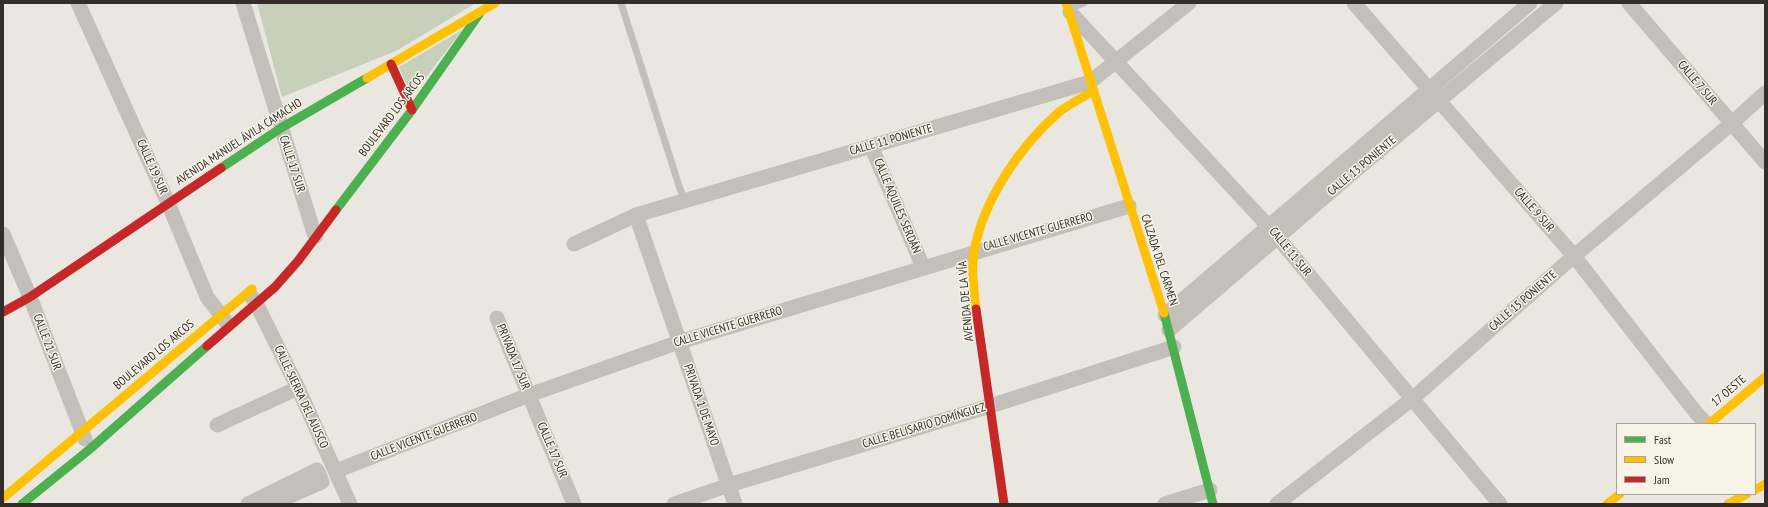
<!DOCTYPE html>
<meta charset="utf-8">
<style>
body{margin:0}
#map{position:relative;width:1768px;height:507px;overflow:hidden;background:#eae7e0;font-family:"PT Sans Narrow",sans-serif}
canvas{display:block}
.frame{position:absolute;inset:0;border:4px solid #332e28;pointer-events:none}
.legend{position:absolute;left:1616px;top:423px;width:140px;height:72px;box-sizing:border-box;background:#f7f3e7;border:1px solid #a9a49b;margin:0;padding:5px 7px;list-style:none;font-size:12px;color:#332e28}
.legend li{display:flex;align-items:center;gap:8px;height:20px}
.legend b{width:20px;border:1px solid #a9a49b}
</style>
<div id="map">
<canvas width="1768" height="507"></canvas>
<div class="frame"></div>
<ul class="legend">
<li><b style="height:5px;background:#4caf50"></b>Fast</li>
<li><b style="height:5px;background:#ffc107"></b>Slow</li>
<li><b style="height:5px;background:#c62828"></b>Jam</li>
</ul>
</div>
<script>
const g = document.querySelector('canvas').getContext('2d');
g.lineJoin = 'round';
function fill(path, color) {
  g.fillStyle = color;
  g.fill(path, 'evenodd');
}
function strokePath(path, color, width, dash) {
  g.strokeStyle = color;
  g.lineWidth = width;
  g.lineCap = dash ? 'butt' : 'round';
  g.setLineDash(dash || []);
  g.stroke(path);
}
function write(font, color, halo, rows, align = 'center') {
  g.font = font + ' "PT Sans Narrow",sans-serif';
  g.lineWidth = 3;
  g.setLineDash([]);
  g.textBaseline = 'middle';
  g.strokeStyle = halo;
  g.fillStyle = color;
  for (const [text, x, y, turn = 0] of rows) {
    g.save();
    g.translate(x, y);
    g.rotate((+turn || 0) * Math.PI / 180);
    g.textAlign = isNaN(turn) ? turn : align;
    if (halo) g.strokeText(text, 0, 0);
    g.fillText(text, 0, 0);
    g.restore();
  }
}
fill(new Path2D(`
 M257,3H476L396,51L282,97Z
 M462,30L412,96L399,67Z`), '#c8cfbb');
strokePath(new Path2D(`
 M621,3L680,189L685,201
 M1070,8L1084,3`), '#c3bfb9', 7);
strokePath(new Path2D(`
 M78,3L168,203L207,297L227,323
 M243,3L314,233L316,236
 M1354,3L1574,256L1697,414L1707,424
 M1629,3L1765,162
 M1070,12L1269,227L1500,504
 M871,146L923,267
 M636,215L735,504
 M3,234L30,297L85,439
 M574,244L636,215L1090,82L1189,3
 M251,296L256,303L298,388L350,504
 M1165,315L1530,3
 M497,318L574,504
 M1169,330L1356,170L1556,3
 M217,425L298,388
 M336,471L529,395L679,342L1129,206
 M248,504L317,470L322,482L272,504
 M674,504L729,485L990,406L1174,347
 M1165,504L1210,490
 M1277,504L1412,399L1574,256L1731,124L1765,93`), '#c3bfb9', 15);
strokePath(new Path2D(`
 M221,168L281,128L367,78
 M336,210L412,110L480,13
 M1164,313L1213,504
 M22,504L90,449L207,346`), '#4caf50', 9);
strokePath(new Path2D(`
 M1066,3L1164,313
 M367,78L495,3
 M976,309C974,290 971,270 974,251C984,199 1020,146 1059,112C1070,104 1082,98 1093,91
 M1709,424L1765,377
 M1755,490L1765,484
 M3,498L252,289
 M1607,504L1620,494
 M1728,504L1747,494`), '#ffc107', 9);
strokePath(new Path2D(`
 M391,64L412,110
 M976,309L1004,504
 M3,312L30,297L221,168
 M207,346L275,287L298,261L336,210`), '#c62828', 9);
write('12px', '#332e28', '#f7f3e7', [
 ["CALLE 7 SUR",1697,83,50],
 ["BOULEVARD LOS ARCOS",392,115,-53],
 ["CALLE 11 PONIENTE",891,140,-16],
 ["AVENIDA MANUEL ÁVILA CAMACHO",239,142,-33],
 ["CALLE 17 SUR",292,164,72],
 ["CALLE 13 PONIENTE",1362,166,-40],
 ["CALLE 19 SUR",152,167,66],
 ["CALLE AQUILES SERDÁN",897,206,67],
 ["CALLE 9 SUR",1534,210,49],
 ["CALLE VICENTE GUERRERO",1038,232,-16],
 ["CALLE 11 SUR",1290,252,51],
 ["CALZADA DEL CARMEN",1159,260,72],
 ["AVENIDA DE LA VÍA",966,301,-95],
 ["CALLE 15 PONIENTE",1523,301,-41],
 ["CALLE VICENTE GUERRERO",728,327,-17],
 ["CALLE 21 SUR",47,342,69],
 ["BOULEVARD LOS ARCOS",154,355,-40],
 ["PRIVADA 17 SUR",513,357,68],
 ["17 OESTE",1729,391,-40],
 ["CALLE SIERRA DEL AJUSCO",301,397,65],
 ["PRIVADA 1 DE MAYO",701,405,71],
 ["CALLE BELISARIO DOMÍNGUEZ",924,426,-17],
 ["CALLE VICENTE GUERRERO",424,437,-21],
 ["CALLE 17 SUR",552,450,67]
]);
</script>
